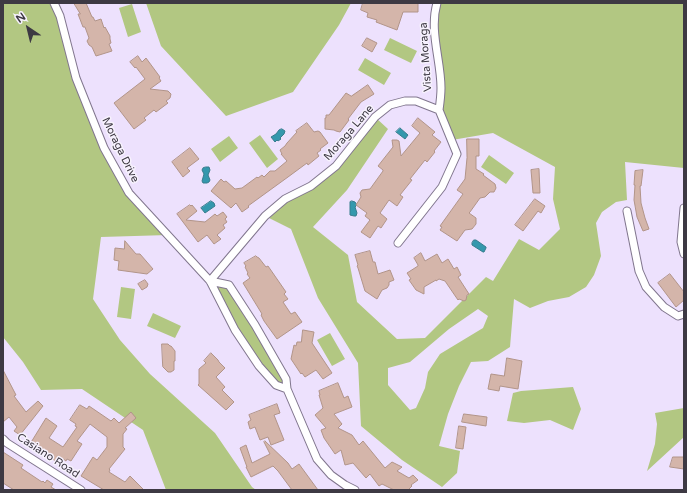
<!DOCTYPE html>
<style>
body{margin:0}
#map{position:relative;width:687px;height:493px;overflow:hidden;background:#ede1fd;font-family:"Varela Round",sans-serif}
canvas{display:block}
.frame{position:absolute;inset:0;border:4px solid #3d3943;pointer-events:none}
.north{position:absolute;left:8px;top:8px;width:40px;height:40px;-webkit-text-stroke:3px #f7f2fd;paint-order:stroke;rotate:325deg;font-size:11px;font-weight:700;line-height:16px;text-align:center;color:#3d3943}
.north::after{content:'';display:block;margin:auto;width:14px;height:18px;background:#3d3943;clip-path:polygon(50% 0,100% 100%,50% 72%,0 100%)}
</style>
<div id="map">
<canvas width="687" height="493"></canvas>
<div class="frame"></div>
<div class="north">N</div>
</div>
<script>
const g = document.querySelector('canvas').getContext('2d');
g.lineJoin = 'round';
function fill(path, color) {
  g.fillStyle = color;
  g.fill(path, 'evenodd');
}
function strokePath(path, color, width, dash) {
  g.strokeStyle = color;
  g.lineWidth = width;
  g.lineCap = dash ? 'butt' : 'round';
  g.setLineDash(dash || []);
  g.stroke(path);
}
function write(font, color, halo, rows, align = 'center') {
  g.font = font + ' "Varela Round",sans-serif';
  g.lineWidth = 3;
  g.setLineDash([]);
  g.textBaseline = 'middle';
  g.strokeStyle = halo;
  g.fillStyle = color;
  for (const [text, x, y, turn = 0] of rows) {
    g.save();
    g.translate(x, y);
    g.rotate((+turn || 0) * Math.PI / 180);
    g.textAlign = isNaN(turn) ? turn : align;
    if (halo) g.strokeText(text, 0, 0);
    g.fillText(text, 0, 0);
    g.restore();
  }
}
fill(new Path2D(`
 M3,3H54L76,78L129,193L168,235L101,237L93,299L120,340L150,374L215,433L252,487L256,490H166L143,430L82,389L41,390L23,362L3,337Z
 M146,3H351L339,25L293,92L226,116L161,46Z
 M437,3H684V168L625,162L627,200L616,202L602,212L596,223L601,256L594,275L586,287L569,297L548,301L530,308L514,299L510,347L488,361L471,362L459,386L448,414L439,446L460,451L457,473L442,487L402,460L361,426L358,363L318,298L291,229L265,216L336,166L375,117L388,129L347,190L313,227L348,255L357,302L397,339L425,338L486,277L493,281L519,239L539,250L560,229L553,199L555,167L493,133L452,140L439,110L435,30ZM478,309L488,316L483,328L440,354L428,372L425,388L416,408L410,410L388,385V368L410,362L449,329Z
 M132,4L141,32L128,37L119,8Z
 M390,38L417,51L411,63L384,50Z
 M365,58L391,73L384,85L358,70Z
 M260,135L278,159L267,168L249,143Z
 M229,136L238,148L220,162L211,149Z
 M489,155L514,173L506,184L481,167Z
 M210,281L229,285L255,325L287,389L276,385L259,366Z
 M121,287L135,289L131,319L117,317Z
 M153,313L181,326L175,338L147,326Z
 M330,333L345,359L332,366L317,340Z
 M573,387L581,409L573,430L550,420L524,423L507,421L513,393L521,391Z
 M684,408V437L647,471L655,444L657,424L655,413Z`), '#b2c782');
const water = new Path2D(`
 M400,128L408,135L405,139L396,132Z
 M282,129L285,131L284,134L280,138L281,139L278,141L277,140L275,142L271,137L276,134L279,130Z
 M206,167H209L210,170L208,175L210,180L209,182L207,183H203L202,181L204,174L202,170L203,168Z
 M211,201L214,203L215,206L205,213L201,208Z
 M352,201L355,202L357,205L355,207L357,213L356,216H354L350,215V202Z
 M474,240H476L486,247V248L484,252H483L472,245V243Z`);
fill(water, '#3498ad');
strokePath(water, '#377c8d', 1);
const building = new Path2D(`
 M74,3H86L92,17H93L95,21L101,19L104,28L105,27L110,36V39L111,43L109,44L112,51L96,56L92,47L89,45L87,41L89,38L85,27H83L78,14H80Z
 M363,3H418V12H403L397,30L376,22L377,20L367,17L368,13L361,10Z
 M367,38L377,43L372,52L362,46Z
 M138,56L142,62L146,58L160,77L159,78L161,81L150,89L168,91L171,94L170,98L166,101L168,103L156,112L154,110L144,118L146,120L134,129L114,103L145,79L136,67L135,68L130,62Z
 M368,85L374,94L361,102L348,119L349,120L340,132L336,131L334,130L325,129V118H326V115H329L346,93L351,96Z
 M418,118L435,132L432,135L441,142L434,151L435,152L427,162L425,160L410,179L412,180L400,195L403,197L397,206L389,200L380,213L387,219L381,228L378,226L370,238L361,232L370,220L365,216L367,213L356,205L361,197L360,193L362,190L370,189L383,171V170L378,166L393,147L392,140H397L399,141L401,156L420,133L412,126Z
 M307,123L314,132L318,131L320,132L328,143L320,149L321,150L317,153L319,156L308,165L307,163L288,177L248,206L249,207L242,212L236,203L231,208L211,191L221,179L224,182L226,181L235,189L242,188L257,177L258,178L262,175L264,177L270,171H275L287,161L281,154H282L280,150L285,146L287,143L297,132L296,131Z
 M467,139H479V156H476V169L484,174L483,175L495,184L496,188L494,192H490L485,197L480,198L470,212L469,213L476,218V224L472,229L465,230L457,241L440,230L442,227L440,226L463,194L457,190L465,179L467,158Z
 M190,148L199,159L187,168L190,171L183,177L172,162Z
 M539,169L540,193H533L531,170Z
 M643,170L641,186H640L641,203L645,218L649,229L643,231L637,217L634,200L635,185H634L635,171Z
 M535,199L545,206L541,213L538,211L523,231L515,225Z
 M190,205L191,206L192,205L197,211L186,220L205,222L215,214L217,216L223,212L227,217L225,219L227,222L223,225L225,228L217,235L221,239L214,244L207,235L198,242L177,214Z
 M125,241L136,254H140L153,269L147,274L118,270L119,261L114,260L115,248L124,249Z
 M370,251L373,262H375L378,274L390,270L394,280L389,282V285L387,288L382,290L377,299L365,291L358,268L357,266L358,265L355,255Z
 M421,253L425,261L437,254L442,263L448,259L454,269L457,267L461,275L458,277L469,294L467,295L466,300L464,301L459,299L458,300L445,281L439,279L436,281V280L424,287V294L416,290L409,280L411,279L407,273L418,266V265L414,258Z
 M256,256L257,257L259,258L266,267L268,266L286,292L284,294L288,299L283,302L291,314L295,312L302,322L277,339L264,321L261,315L262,314L243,283L250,278L247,274L248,273L245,267L246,266L244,263Z
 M670,274L684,292V300L676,307L658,283Z
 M145,280L148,284L147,287L142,290L138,284Z
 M303,330L314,332L312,343L332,373L323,379L316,370L305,377L302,373L301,374L291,359L294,345L296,346L297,342H301Z
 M162,344H168L170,346H171L175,351V361H174V370L171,372H168L163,367Z
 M211,353L218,360L219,362L225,368L216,377L225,387L222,390L234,402L226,410L198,385L199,384V369L206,363L204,361Z
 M507,358L522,361L518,389L500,386L499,391L488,389L491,374L504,376Z
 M3,370L16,395L14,396L26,412L38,401L43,406L20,435L14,431L17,427L9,417L3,422Z
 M338,383L344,398L348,396L352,407L334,414L342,424L338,428L352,435L359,445L363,441L385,468L392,462L402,467L397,471L409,478L413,475L418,480L411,485L412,486L408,490H394L382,484L379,486L370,474L366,478L353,463L345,465L341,450L335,454L324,438L321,430L326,428L315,415L323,408L319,395H320L319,391Z
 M277,404L280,413L274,415L284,440L271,445L268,437L260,440L255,427L250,429L248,422L251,420L249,415Z
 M80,405L87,409L89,406L111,421L114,418L119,423L131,412L136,418L125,428L127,429L123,434V447L125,449L109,469L110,470L109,472L125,482L130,476L144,490H104L81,476L93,457L97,460L107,447V437L90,424L77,441L82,444L71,461L67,459L66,461L60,457L57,462L30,444L46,418L57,426L49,438L63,447L77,427L75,426L76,424L70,420Z
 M464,414L487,417L486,426L462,422Z
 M459,426L466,427L463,449L456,448Z
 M265,441L288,463L292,469L299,464L318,490H292L278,471L273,466L251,477L246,467H247L240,448L246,445L252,463L270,454L264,442Z
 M3,452L23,465L21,468L42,482L43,481L45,483L47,480L53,484L51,487L56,490H14L3,483Z
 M673,457H684V469L670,467Z`);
fill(building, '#d4b5aa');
strokePath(building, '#b19489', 1);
const street = new Path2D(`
 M54,3L60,16L76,78L104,148L129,193L210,281L235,330L259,366L276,385L287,389
 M437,3C429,31 441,60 441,88C441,95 440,103 439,110
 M684,208L681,242L684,254
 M627,211L639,271L646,287L664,307L678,316L684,314
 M210,281L265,216L285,199L311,186L336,166L375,117L390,105L405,101H416L439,110L457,154L442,187L398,243
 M210,281L229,285L255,325L286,379L287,389L317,459L331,475L345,485L355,490
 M3,439L7,443L81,490`);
strokePath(street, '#81768e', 9);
strokePath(street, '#fff', 7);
write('11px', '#3d3943', '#f7f2fd', [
 ["Vista Moraga",426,57,-94],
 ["Moraga Lane",349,133,-49],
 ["Moraga Drive",120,150,64],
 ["Casiano Road",48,456,33]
]);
</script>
